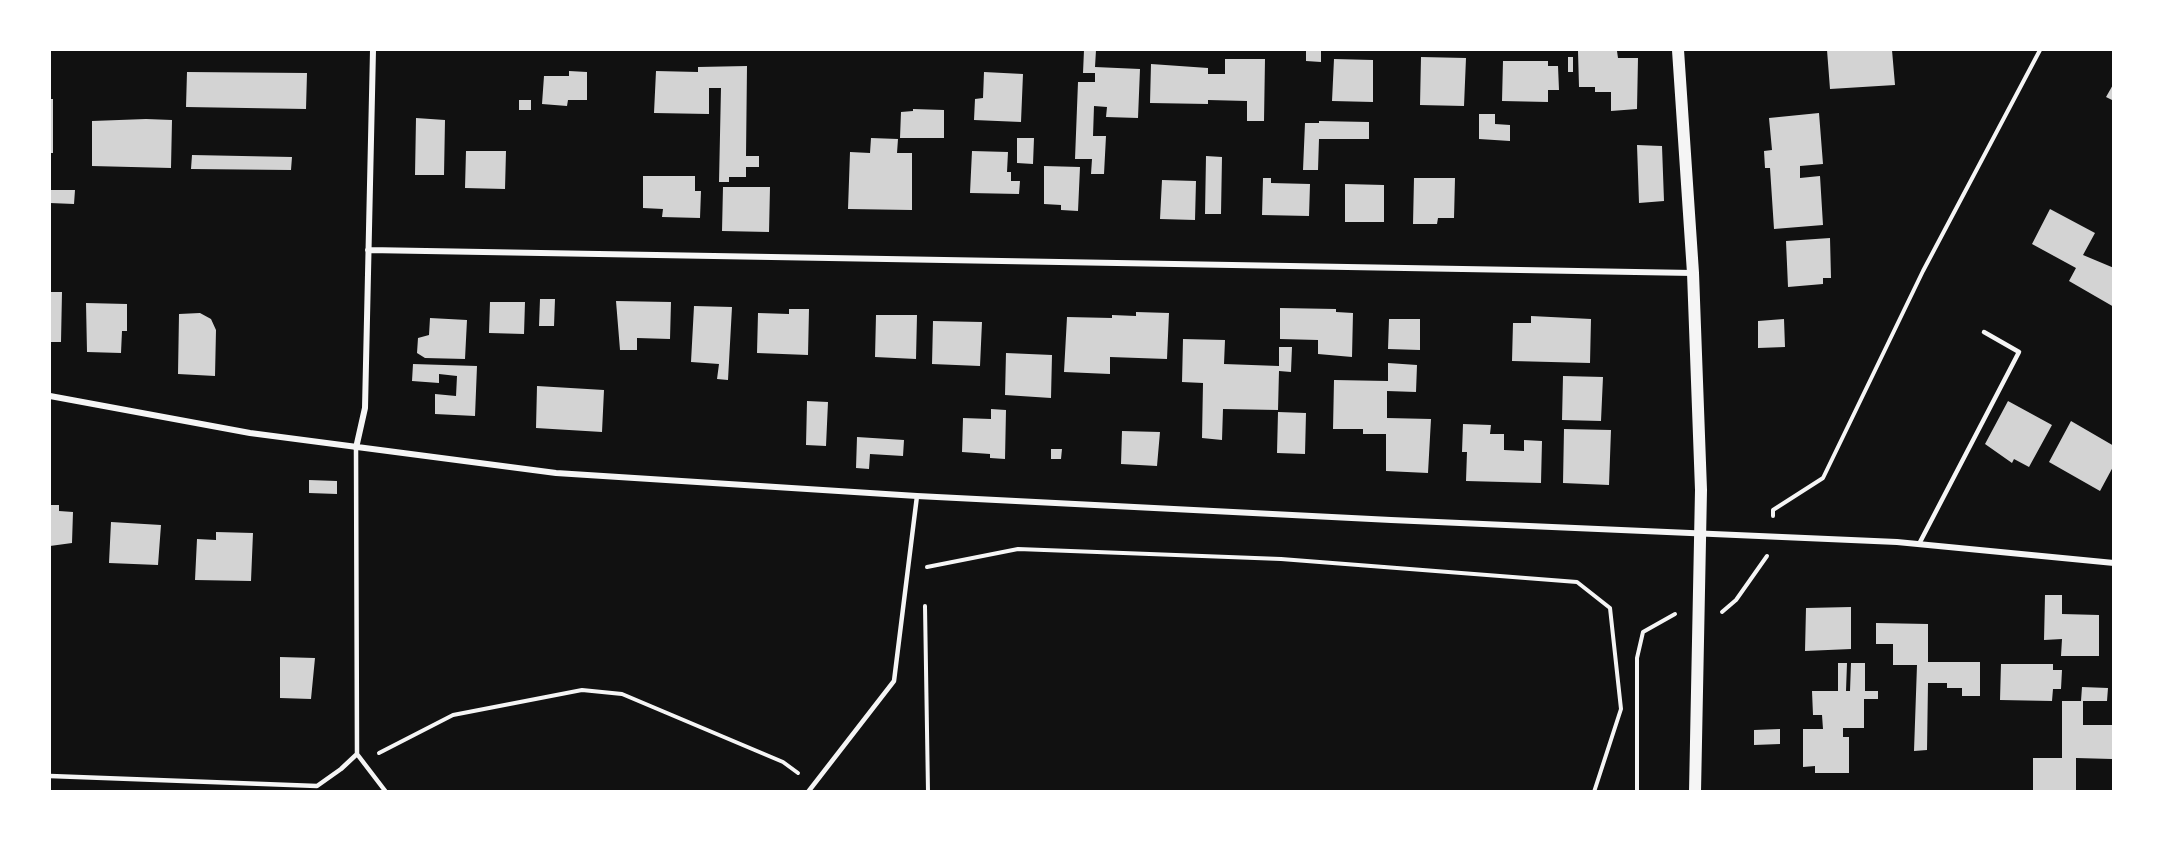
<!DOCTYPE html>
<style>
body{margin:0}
#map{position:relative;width:2163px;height:841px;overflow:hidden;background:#111;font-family:Helvetica,sans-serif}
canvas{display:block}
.frame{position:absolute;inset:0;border:51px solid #fff;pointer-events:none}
</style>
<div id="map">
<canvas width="2163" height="841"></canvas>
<div class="frame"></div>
</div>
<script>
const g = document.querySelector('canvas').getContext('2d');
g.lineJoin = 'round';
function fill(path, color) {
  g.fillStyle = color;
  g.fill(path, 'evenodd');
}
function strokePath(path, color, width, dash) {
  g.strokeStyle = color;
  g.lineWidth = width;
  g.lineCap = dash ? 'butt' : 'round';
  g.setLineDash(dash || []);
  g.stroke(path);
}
fill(new Path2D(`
 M1084,50H1096L1095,67L1140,69L1138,118L1106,117L1107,107L1094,106L1093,136H1106L1104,174H1091L1092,159H1075L1078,82H1095V73H1083Z
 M1306,50H1321V62L1306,61Z
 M1827,50H1892L1895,85L1830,89Z
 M1578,51H1617L1618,58H1638L1637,109L1611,111V92H1595V87H1579Z
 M1421,57L1466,58L1464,106L1420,105Z
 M1568,57H1573V72H1568Z
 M1225,59H1265L1264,121H1247V101L1208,100V104L1150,103L1151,64L1208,68V74H1225Z
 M1334,59L1373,60V102L1332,101Z
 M1503,61H1548V66H1558L1559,90H1548V102L1502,101Z
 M747,66L746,156H759V167H746V177H729V182H719L721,88H709V114L654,113L656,71L698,72V67Z
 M569,71L587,72V100H568L567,106L542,104L544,76H569Z
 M187,72L307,73L306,109L186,107Z
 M984,72L1023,74L1021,122L974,120L975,99L983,98Z
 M2114,83V101L2106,97Z
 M50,99H53V153H50Z
 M519,100H531V110H519Z
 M913,109L944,110V138H900L901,112L913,111Z
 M1819,113L1823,164L1800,166V178L1820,176L1823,225L1774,229L1770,168H1765L1764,151L1772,150L1769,118Z
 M1479,114H1495V124L1510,125V141L1479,139Z
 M416,118L445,120L444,175H415Z
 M146,119L172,120L171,168L92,166V121Z
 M1319,121L1369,122V139H1319L1318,170H1303L1305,123H1319Z
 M871,138L898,139L897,153H912V210L848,209L850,152L870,153Z
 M1017,138H1034L1033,164L1017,163Z
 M1637,145L1662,146L1664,201L1639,203Z
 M466,151H506L505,189L465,188Z
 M972,151L1008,152L1007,172H1011V181H1020L1019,194L970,193Z
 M192,155L292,157L291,170L191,169Z
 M1206,156L1222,157L1221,214H1205Z
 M1044,166L1080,167L1078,211L1061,210V205L1044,204Z
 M643,176H695V191H701L700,218L662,217L663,209L643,208Z
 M1263,178H1271V183L1310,184L1309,216L1262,215Z
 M1414,178H1455L1454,218H1438L1437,224H1413Z
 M1162,180L1196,181L1195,220L1160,219Z
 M1345,184L1384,185V222H1345Z
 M723,187H770L769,232L722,231Z
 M50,190H75L74,204L50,203Z
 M2050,209L2095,233L2083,255L2114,268V307L2069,281L2076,268L2032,244Z
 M1830,238L1831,278H1823V284L1788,287L1786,241Z
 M50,292H62L61,342H50Z
 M540,299H555L554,326H539Z
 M616,301L671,302L670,339L637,338V350H620Z
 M490,302H525L524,334L489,333Z
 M86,303L127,304V331H122L121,353L87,352Z
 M694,306L732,307L728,380L717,379L719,364L691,362Z
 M1280,308L1336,309V312L1353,313L1352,357L1318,354V340L1280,339Z
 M789,309H809L808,355L757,353L758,313L789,314Z
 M1136,312L1169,313L1167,359L1110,357V374L1064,372L1067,317L1112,318V315L1136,316Z
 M200,313L211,319L216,330L215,376L178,374L179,314Z
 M876,315H917L916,359L875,357Z
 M1531,316L1591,319L1590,363L1512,361L1513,323H1531Z
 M430,318L467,320L465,359L425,358L417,353L418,338L429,335Z
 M1389,319H1420V350L1388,349Z
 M1784,319L1785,347L1758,348V321Z
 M933,321L982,322L980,366L932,364Z
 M1183,339L1225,340L1224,364L1279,366V347H1292L1291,372L1279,371L1278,410L1223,409L1222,440L1202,438L1203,383L1182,382Z
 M1006,353L1052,355L1051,398L1005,395Z
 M1388,363L1417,365L1416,392L1387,391V418L1431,419L1428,473L1386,471V434H1363V429H1333L1334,380L1388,381Z
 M413,364L477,366L475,416L435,414V394L456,396L457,376L439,374V383L412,381Z
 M1563,376L1603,377L1601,421L1562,420Z
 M537,386L604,390L602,432L536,428Z
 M807,401L828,402L826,446L806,445Z
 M2008,401L2052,425L2029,467L2014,459L2012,463L1985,444Z
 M991,409L1006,410L1005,459L990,458V454L962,452L963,418L991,419Z
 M1278,412L1306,413L1305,454L1277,453Z
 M2071,421L2114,446V465L2100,491L2049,462Z
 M1463,424L1491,425L1490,434H1504V450L1524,451V440L1542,441L1541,483L1466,481L1467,452H1462Z
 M1564,429L1611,430L1609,485L1563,483Z
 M1122,431L1160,432L1157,466L1121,464Z
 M857,437L904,440L903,456L870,454L869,469L856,468Z
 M1051,449H1062L1061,459H1051Z
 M309,480L337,481V494L309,493Z
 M50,505H59V511L73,512L72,543L50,546Z
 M111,522L161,525L158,565L109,563Z
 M216,532L253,533L251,581L195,580L197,539L216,540Z
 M2045,595H2062V614L2099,615V656H2061L2062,639L2044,640Z
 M1851,607V649L1805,651L1806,608Z
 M1876,623L1928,624V662H1980V696H1962V688H1947V683H1928L1927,750L1914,751L1917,665H1893V644H1876Z
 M280,657L315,658L311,699L280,698Z
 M1838,663H1847L1846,691H1850L1851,663H1865V691H1878V699H1864V728H1843V737H1849V773H1815V766L1803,767V729H1823L1822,715H1813L1812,691H1838Z
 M2001,664H2053V670H2062L2061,689H2053L2052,701L2000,700Z
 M2082,687L2108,688L2107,701H2081Z
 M2062,701H2083V725H2114L2112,759L2076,758V792H2033V758H2062Z
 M1780,729V744L1754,745V730Z`), '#d3d3d3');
strokePath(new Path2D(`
 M1773,516V510L1823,478L1923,271L2040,50
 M927,567L1018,549L1281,559L1577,582L1610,608L1621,709L1594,792
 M925,606L928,792
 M1722,612L1736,600L1767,556
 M379,753L453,715L582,690L622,694L783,762L798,773
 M1637,792V658L1643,632L1675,614`), '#f5f5f5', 4);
strokePath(new Path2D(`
 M356,448L357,754L386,792
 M1919,544L2019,352L1984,332
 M50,776L317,786L341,769L357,754
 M808,792L894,681L917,496`), '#f5f5f5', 4.5);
strokePath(new Path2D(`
 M368,250L1693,273
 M50,396L250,433L556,473L917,496L1391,520L1897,542L2114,563
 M356,448L365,408L373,50`), '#f5f5f5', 6);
strokePath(new Path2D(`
 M1678,50L1693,273L1701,490L1695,792`), '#f5f5f5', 12);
</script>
